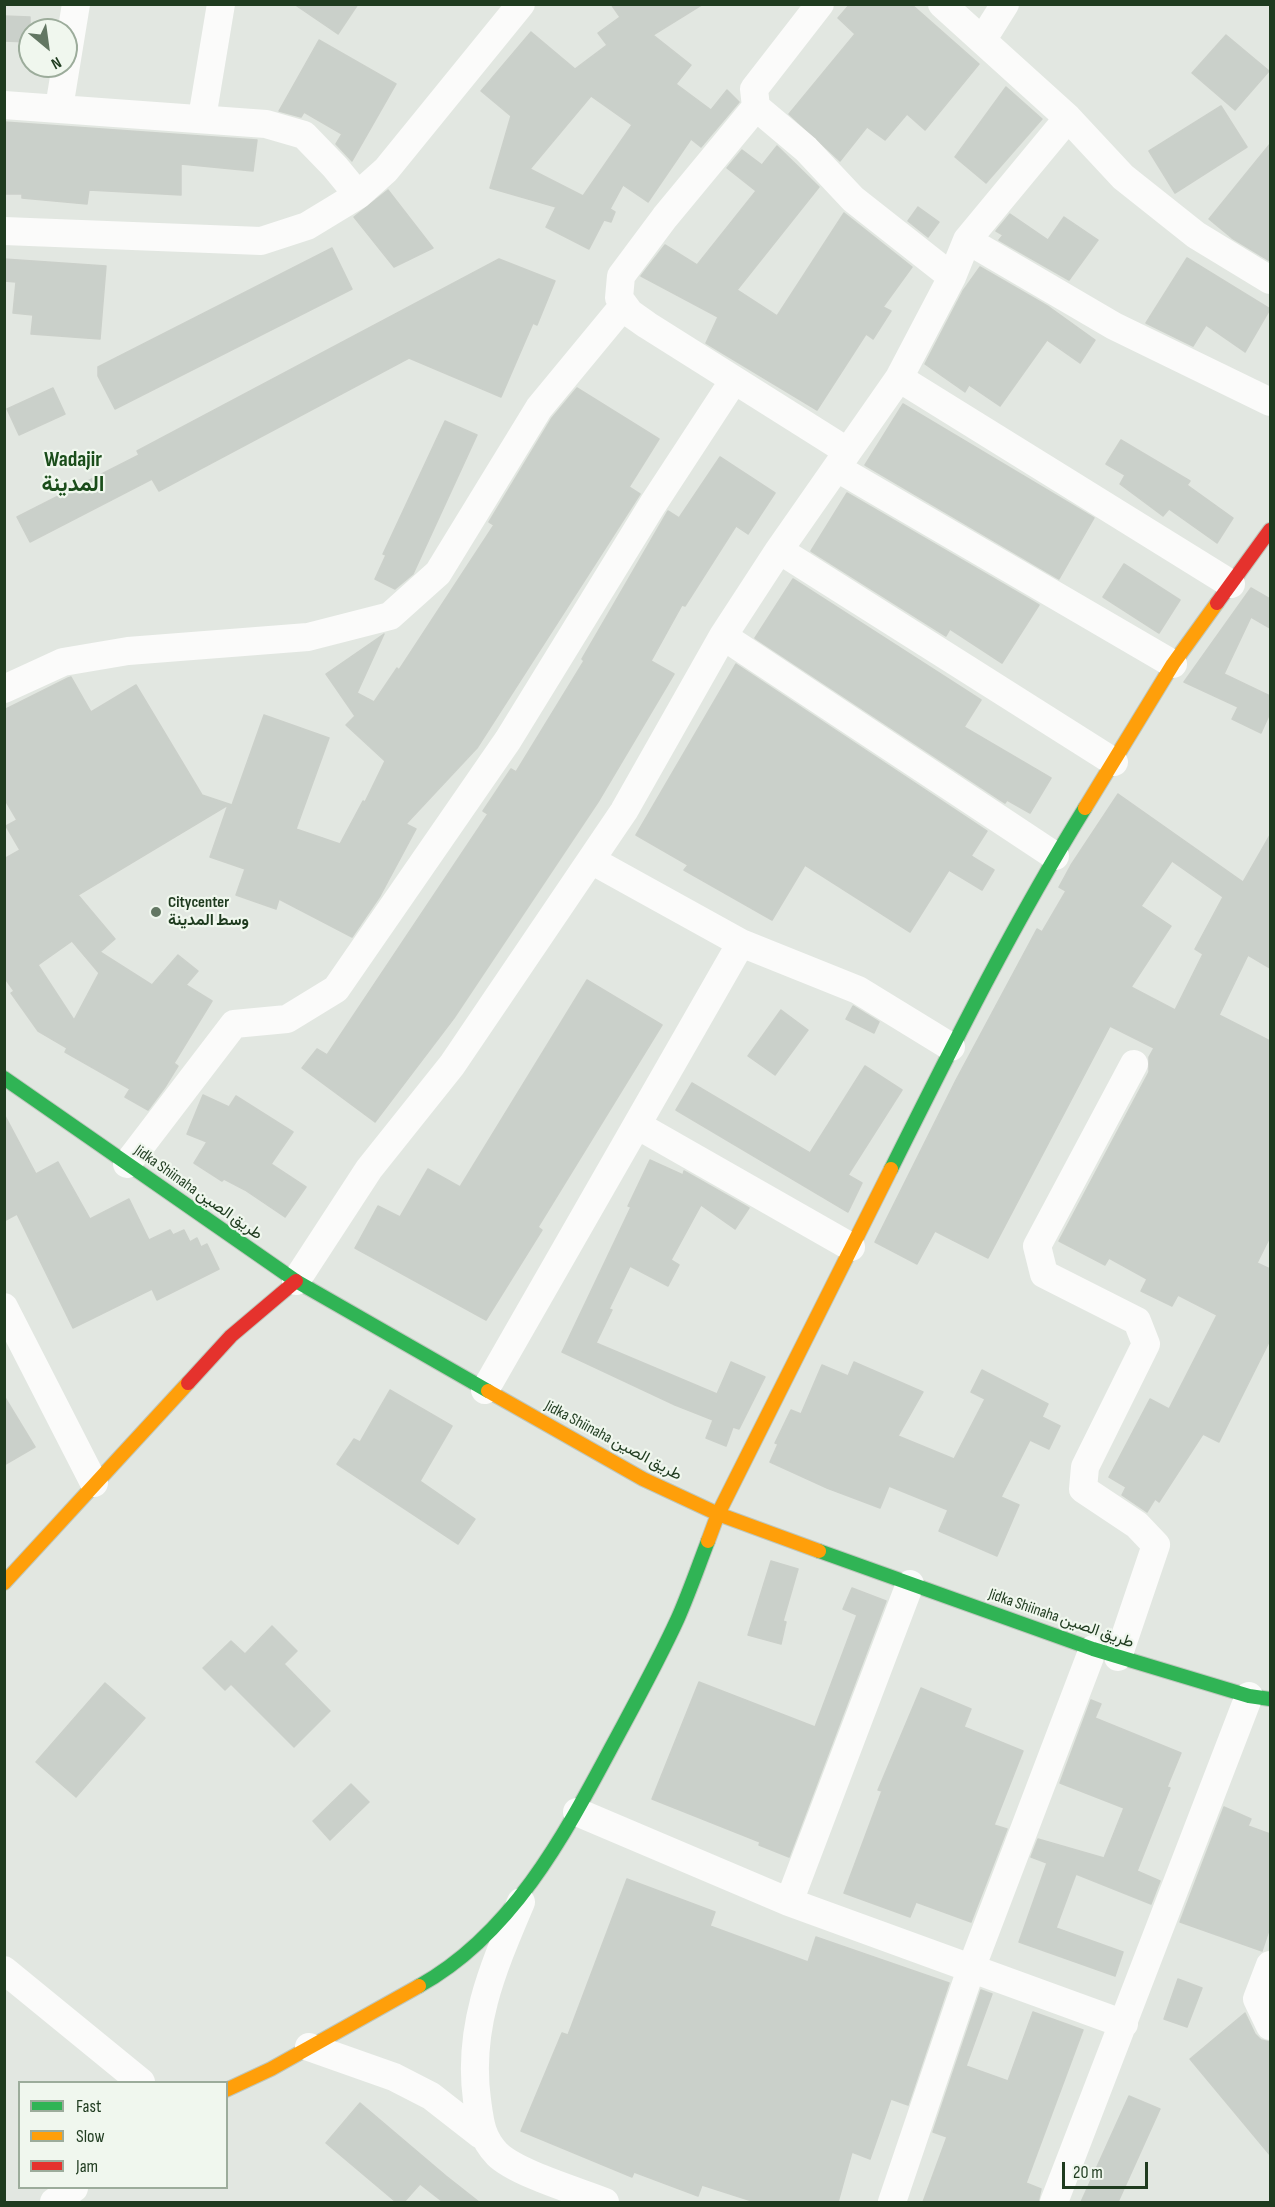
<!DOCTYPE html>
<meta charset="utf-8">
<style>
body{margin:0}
#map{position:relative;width:1275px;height:2207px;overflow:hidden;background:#e2e7e1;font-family:"Sofia Sans Condensed",sans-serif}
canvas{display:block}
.frame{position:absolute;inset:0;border:6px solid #1f3b1f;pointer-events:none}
.legend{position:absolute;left:18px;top:2081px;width:210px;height:108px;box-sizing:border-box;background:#f0f7ee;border:2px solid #9cac9b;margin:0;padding:8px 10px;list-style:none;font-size:18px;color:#1f3b1f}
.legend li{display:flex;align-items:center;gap:12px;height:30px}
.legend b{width:30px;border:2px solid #9cac9b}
.north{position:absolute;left:18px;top:18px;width:60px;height:60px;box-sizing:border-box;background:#f0f7ee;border:2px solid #9cac9b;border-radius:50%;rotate:151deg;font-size:16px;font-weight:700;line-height:24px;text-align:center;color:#1f3b1f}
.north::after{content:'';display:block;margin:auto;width:21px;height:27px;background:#637763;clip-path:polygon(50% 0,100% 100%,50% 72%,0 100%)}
.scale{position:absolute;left:1062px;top:2162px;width:86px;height:27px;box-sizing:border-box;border:3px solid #1f3b1f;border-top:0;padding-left:8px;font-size:18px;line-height:21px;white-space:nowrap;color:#1f3b1f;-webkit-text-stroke:4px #f0f7ee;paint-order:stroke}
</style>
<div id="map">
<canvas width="1275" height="2207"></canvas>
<div class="frame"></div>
<ul class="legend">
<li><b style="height:8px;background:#30b455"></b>Fast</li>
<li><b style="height:8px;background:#ff9f0a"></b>Slow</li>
<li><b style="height:8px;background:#e5322d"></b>Jam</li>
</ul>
<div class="north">N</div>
<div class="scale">20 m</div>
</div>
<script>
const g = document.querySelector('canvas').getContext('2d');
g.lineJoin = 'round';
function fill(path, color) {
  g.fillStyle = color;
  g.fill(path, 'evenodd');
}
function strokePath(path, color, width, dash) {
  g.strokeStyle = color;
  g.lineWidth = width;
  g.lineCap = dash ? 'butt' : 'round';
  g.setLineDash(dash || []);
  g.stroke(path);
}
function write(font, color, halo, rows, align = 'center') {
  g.font = font + ' "Sofia Sans Condensed",Vazirmatn,sans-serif';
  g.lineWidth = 4.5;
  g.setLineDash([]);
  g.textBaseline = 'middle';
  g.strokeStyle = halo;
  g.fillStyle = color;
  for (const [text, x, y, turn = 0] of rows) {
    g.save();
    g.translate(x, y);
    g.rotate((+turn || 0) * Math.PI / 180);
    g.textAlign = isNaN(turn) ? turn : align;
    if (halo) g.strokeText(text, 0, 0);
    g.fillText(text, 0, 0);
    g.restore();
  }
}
const building = new Path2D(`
 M294,4H358L338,34Z
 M611,4H703L653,35L691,65L676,84L711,110L727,90L739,102L701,147L691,139L648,202L623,185L610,209L615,212L611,222L604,220L589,249L546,227L556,207L490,188L511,116L481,91L531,32L575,69L607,45L598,33L620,17ZM591,96L632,125L583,196L530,169Z
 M850,4H911L979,64L925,130L907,114L885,140L867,127L840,161L789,114L855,34L838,18Z
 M4,16L30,17V42L4,41Z
 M1226,35L1269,71L1235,110L1192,73Z
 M319,40L396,84L352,161L336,144L342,134L304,112L301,117L279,111Z
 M1006,87L1042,119L986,183L955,157Z
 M1221,106L1247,147L1175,193L1149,151Z
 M4,122L257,140L253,171L181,164V195L89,190L87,204L22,198V194H4Z
 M1270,144V261L1232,238L1209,219Z
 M777,146L819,187L737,290L777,316L844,213L912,267L883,307L891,311L873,339L866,334L817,410L706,343L718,317L641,276L665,245L697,265L756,191L727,168L742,150L762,165Z
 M388,190L433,248L394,267L354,217Z
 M918,207L939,222L928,237L908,221Z
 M1010,214L1048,240L1064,217L1098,240L1069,280L999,240L1003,235L996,231Z
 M332,248L352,289L115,409L98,376V367Z
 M1187,258L1270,309L1245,352L1206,325L1193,346L1146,323Z
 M4,259L106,266L100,339L31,334L33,315L13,313L16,282L4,281Z
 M499,259L555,281L537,325L533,323L501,397L409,358L159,491L152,479L30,542L17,517L139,455L137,451Z
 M980,267L1049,307L1095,340L1080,363L1047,340L1000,406L969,385L965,392L925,364L963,291Z
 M53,388L65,414L19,435L7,409Z
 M577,388L659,439L629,487L640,494L477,748L406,824L416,829L380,896L352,937L279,899L276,909L236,895L245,869L210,857L228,805L78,895L115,939L100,952L152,985L178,955L198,971L186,985L212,1001L174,1063L178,1066L165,1087L148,1110L125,1097L130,1089L65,1052L67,1048L38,1031L11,993L14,991L4,977V859L20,850L6,826L17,820L4,798V710L68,678L71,677L91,712L136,685L202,795L232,805L264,715L329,738L296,829L340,844L363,801L365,802L385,761L346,725L355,716L326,674L384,634L357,693L374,702L397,668L399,670L494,525L489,522L552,418ZM72,941L99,973L74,1020L38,965Z
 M903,404L1094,518L1059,579L865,465Z
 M445,421L477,435L413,574L395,589L375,579L386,555L383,554Z
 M1121,440L1190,481L1187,485L1233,518L1217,543L1169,509L1163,516L1120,484L1125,475L1106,464Z
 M720,457L775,493L748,534L736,526L685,606L682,605L651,661L674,674L598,802L454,1018L375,1122L302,1068L317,1049L327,1055L488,814L483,811L511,769L516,772L584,661L582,659L668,511L679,518Z
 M847,493L1039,605L1002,663L950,629L946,636L811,551Z
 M1124,564L1180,600L1159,633L1103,597Z
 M793,579L981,700L964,727L1051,778L1030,813L1007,800L1005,803L755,638Z
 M1251,588L1270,599V628L1251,617L1224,674L1270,696V713L1261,733L1232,719L1238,707L1184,682Z
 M736,664L987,831L971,856L994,870L982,890L949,870L910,932L805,865L772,920L684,870L688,865L636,835Z
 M1118,794L1243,882L1270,835V968L1248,955L1219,1015L1270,1041V1237L1257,1263L1270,1269V1340L1219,1442L1203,1434L1159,1502L1155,1499L1147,1512L1122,1495L1126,1487L1109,1477L1150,1399L1169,1409L1217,1315L1178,1295L1172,1306L1141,1291L1147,1279L1109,1258L1105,1265L1059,1241L1149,1072V1057L1154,1048L1110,1026L988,1258L935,1231L917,1264L875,1242L956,1080L1037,929L1042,932L1066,891L1059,887L1071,865ZM1172,861L1223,897L1195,949L1203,954L1175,1010L1131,987L1171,926L1141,906Z
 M587,980L662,1025L538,1227L542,1230L486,1320L355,1248L378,1206L400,1217L428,1169L460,1187Z
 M853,1006L879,1022L874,1033L846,1019Z
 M781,1010L808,1030L775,1075L748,1056Z
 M865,1066L902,1090L848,1175L862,1183L848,1212L676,1110L692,1083L810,1153Z
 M203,1095L229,1107L236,1096L293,1132L271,1164L306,1187L285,1217L245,1190L224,1179L222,1181L194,1163L207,1142L187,1134Z
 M4,1114L36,1174L58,1162L90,1219L129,1199L149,1240L170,1230L173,1235L184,1230L190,1242L197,1238L201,1247L207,1244L219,1269L157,1300L152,1289L73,1328L17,1214L4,1221Z
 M650,1160L683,1175L684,1171L749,1208L735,1229L701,1205L671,1260L679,1265L668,1286L630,1266L609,1309L612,1310L596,1343L717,1394L731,1362L765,1377L739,1429L733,1427L726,1446L706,1438L713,1420L675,1405L562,1352L631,1207L628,1206Z
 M854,1362L923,1392L898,1436L954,1459L985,1399L971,1392L982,1370L1048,1404L1042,1417L1060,1426L1049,1449L1030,1440L1001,1497L1019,1505L997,1556L939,1531L948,1510L889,1486L880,1508L827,1488L770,1462L778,1444L775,1443L791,1410L801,1414L822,1365L848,1376Z
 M390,1390L452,1426L420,1481L475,1519L458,1544L337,1464L354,1439L360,1442Z
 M4,1396L35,1447L4,1465Z
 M771,1561L798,1569L783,1621L786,1622L781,1644L748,1635Z
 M852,1588L886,1601L789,1857L759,1845L760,1842L652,1799L699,1682L815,1727L857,1615L843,1609Z
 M272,1626L297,1651L284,1664L330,1711L294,1747L231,1684L225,1690L203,1668L231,1641L245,1654Z
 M105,1683L145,1718L76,1797L36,1762Z
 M921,1688L971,1709L964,1727L1023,1751L994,1825L1007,1829L971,1922L916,1902L910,1917L844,1893L882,1791L878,1790Z
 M1091,1700L1101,1704L1095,1718L1181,1753L1167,1787L1170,1788L1137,1871L1160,1881L1151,1904L1076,1874L1056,1928L1123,1952L1115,1976L1019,1942L1047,1863L1031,1857L1038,1839L1104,1858L1124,1808L1060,1783Z
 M351,1784L369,1802L330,1840L313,1821Z
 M1224,1807L1251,1819L1248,1826L1270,1834V1927L1262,1951L1180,1922Z
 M627,1879L715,1912L710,1926L808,1962L816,1937L949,1983L908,2105L891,2099L870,2159L852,2152L838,2202H755L702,2185L698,2196L634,2172L632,2177L521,2131L562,2033L568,2035Z
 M1178,1979L1202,1988L1187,2027L1164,2019Z
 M981,1990L992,1994L966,2066L1008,2081L1033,2012L1083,2030L1026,2183L1041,2189L1038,2202H923L947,2137L933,2132Z
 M1245,2013L1255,2034L1261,2040L1270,2042V2155L1190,2059Z
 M1129,2096L1160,2109L1118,2202H1081Z
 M360,2103L446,2176L479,2202H443L420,2184L404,2202H396L326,2143Z`);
fill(building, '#cad0ca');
strokePath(building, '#cbd0ca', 1.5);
const fast = new Path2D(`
 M4,1078L296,1281L488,1391
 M891,1169C952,1047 1013,924 1085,808
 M819,1551L1093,1649L1249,1696L1270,1699
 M419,1986C511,1935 563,1838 611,1748C634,1705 658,1662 678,1618C689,1593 698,1567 708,1541`);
const slow = new Path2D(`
 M1085,808L1173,664L1217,603
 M488,1391L643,1479L718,1514L819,1551
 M708,1541L718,1514L891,1169
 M4,1583L188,1383
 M226,2090L271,2069L419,1986`);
const jam = new Path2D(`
 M1217,603L1270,530
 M188,1383L231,1336L296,1281`);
strokePath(fast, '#bec7bd', 16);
strokePath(slow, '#bec7bd', 16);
strokePath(jam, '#bec7bd', 16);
strokePath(new Path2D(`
 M820,4L754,89L756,107L665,217L621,276L619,298L630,313L647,325L847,451
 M942,4L1068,118L1123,177L1196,235L1270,280
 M983,39L1005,4
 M4,105L266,124L304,135L335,167L358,195
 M756,107L806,149L853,199L952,277
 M59,108L76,4
 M202,118L221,4
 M4,231L261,241L307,226L358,195L386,170L521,4
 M967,240L1114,326L1270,402
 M899,378L1231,584
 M837,468L1173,664
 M779,550L1114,762
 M723,636L1055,856
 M4,689L63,662L128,651L308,637L390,616L438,573L539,408L624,305
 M591,860L741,943L858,990L951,1047
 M637,1125L851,1247
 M127,1164L234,1024L287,1019L336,989L508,740L653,504L734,380
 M296,1281L369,1169L452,1065L624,811L723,636L779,550L899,378L952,277L967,240L1068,118
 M4,1307L94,1483
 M485,1390L741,943
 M1118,1657L1156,1545L1137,1525L1083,1489L1085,1467L1146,1344L1137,1321L1044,1274L1037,1246L1134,1064
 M577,1812L789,1902L1124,2024
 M521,1902C493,1968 467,2027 477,2100C480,2122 481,2137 497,2154C516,2173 577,2191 605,2202
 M789,1902L910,1584
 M1270,1965L1257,1999L1270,2026
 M4,1970L141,2082
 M309,2047L394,2077L431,2096L481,2135
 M54,2202L74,2188
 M892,2202L971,1969L1093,1649
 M1054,2202L1249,1696`), '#fbfbfa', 28);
strokePath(fast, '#30b455', 14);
strokePath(slow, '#ff9f0a', 14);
strokePath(jam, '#e5322d', 14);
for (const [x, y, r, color] of [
 [156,912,6,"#637763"]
]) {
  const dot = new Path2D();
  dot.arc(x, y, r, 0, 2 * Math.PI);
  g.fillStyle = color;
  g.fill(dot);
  strokePath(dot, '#f0f7ee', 2);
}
write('bold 16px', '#1f3b1f', '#f0f7ee', [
 ["Citycenter",168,903],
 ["وسط المدينة",168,921]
], 'left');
write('16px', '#1f3b1f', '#f0f7ee', [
 ["Jidka Shiinaha طريق الصين",198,1193,35],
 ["Jidka Shiinaha طريق الصين",613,1441,28],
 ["Jidka Shiinaha طريق الصين",1061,1619,19]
]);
write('bold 22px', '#1a4d1a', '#f0f7ee', [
 ["Wadajir",73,460],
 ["المدينة",73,485]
]);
</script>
